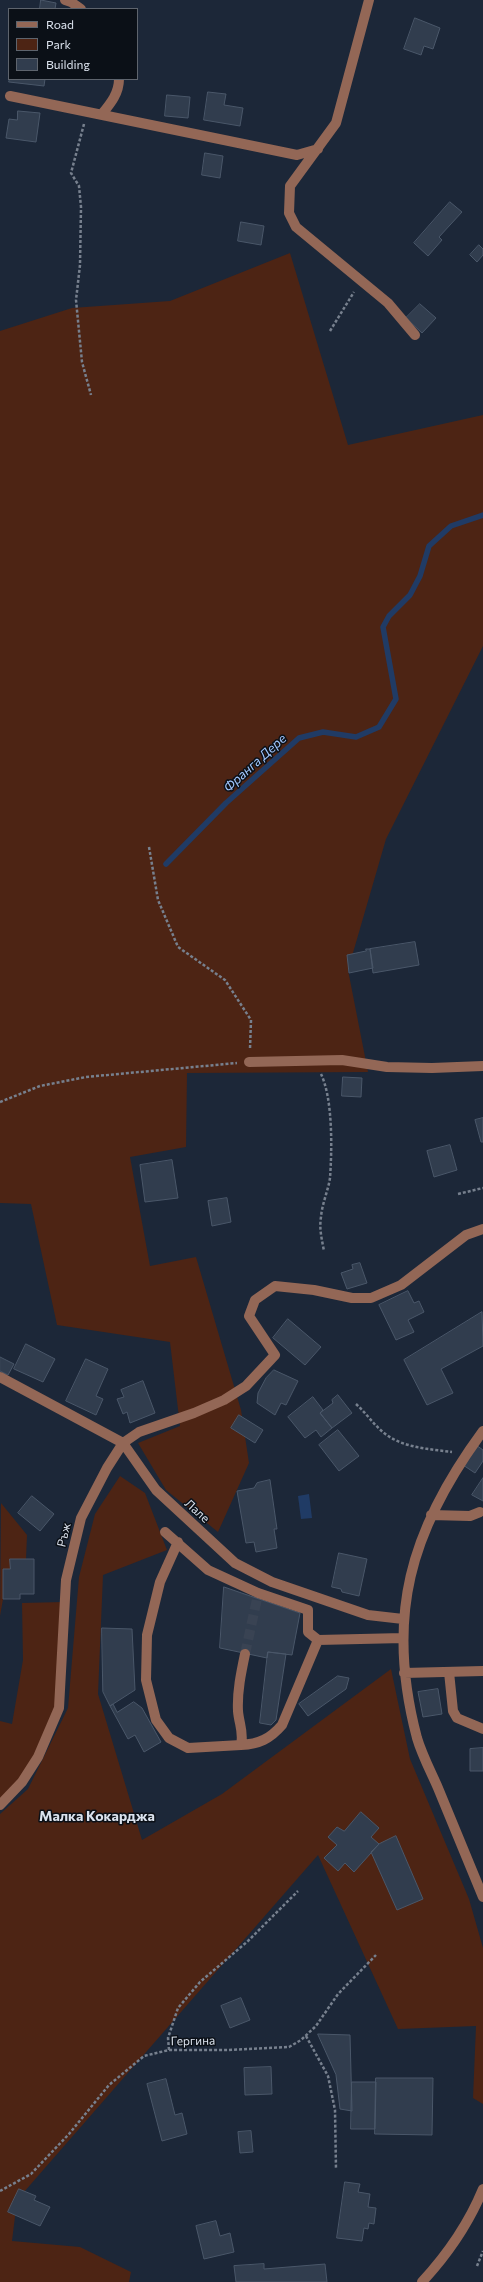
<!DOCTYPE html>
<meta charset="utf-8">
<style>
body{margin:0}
#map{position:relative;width:483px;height:2282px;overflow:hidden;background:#1c2738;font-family:Commissioner,sans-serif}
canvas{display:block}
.legend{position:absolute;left:8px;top:8px;width:130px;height:72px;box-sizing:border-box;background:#0b1017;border:1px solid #5e646d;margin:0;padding:5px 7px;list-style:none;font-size:12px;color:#dbe2ed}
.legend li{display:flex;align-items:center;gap:8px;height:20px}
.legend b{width:20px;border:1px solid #5e646d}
</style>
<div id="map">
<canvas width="483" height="2282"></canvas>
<ul class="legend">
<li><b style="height:5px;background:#936756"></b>Road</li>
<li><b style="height:11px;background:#4d2414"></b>Park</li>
<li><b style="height:11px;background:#313d4e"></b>Building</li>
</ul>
</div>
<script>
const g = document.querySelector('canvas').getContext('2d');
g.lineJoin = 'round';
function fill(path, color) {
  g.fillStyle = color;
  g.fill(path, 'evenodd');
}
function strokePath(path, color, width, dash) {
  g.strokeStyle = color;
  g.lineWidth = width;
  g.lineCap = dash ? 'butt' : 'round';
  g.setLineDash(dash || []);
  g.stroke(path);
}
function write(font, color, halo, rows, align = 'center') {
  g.font = font + ' Commissioner,sans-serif';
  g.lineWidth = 3;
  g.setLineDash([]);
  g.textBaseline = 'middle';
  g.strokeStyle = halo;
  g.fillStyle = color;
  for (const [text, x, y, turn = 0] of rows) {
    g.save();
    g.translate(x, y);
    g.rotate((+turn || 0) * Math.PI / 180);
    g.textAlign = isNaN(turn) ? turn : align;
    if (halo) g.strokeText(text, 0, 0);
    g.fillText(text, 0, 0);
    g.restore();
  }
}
fill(new Path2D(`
 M290,253L348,445L483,415V646L386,839L348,970L368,1072L187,1073L186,1147L130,1157L150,1266L196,1257L241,1410L249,1463L218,1532L166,1490L138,1443L180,1426L170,1342L57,1325L31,1204L0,1203V331L72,308L170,301Z
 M120,1476L145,1493L167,1550L103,1575L98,1694L142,1840L222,1794L391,1669L410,1759L469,1899L483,1948V2104L473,2098L476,2026L398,2029L318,1855L17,2200L12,2241L80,2247L131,2272L129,2282H0V1814L28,1789L68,1708L79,1577L95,1514Z
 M1,1503L27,1535L26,1559H10V1569H3V1599L0,1616Z
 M64,1602L59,1708L38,1757L0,1805V1721L12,1724L23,1660L22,1603Z`), '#4d2414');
fill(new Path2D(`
 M309,1494L312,1518L301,1519L298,1496Z`), '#203b65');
strokePath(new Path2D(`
 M166,864L226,803L299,738L323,732L356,737L379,727L396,699L383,627L389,616L410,595L420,576L429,546L451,526L483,515`), '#203b65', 5.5);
const building = new Path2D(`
 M41,0L56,3L55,9H40Z
 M415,18L440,28L433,49L424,46L421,55L404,49Z
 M10,79H45L44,86L9,82Z
 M208,92L226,94L224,105L243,108L240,126L204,120Z
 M167,95L190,97L188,118L165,116Z
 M18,111L40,113L36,142L6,138L9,119L17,120Z
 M205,153L223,156L220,178L202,175Z
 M450,202L462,212L439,237L442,240L428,256L414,243Z
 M241,222L264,226L261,245L238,241Z
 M479,245L483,249V255L477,262L470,255Z
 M420,304L436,318L422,333L406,318Z
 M415,942L419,965L373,973L370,949Z
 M366,949H370L373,968L349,973L347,955L366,951Z
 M343,1077L362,1078L361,1097L342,1096Z
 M483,1118V1142H481L475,1120Z
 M450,1145L457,1170L434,1177L427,1151Z
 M172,1160L178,1198L145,1202L140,1165Z
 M227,1198L231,1222L212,1226L208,1201Z
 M360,1263L367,1283L347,1289L341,1273L353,1269L352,1265Z
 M408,1291L414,1303L419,1301L424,1312L408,1320L414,1332L396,1340L379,1305Z
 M482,1312L483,1346L441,1369L453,1393L427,1405L404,1360Z
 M288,1319L321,1347L305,1365L273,1338Z
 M26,1344L55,1359L43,1382L14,1369Z
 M0,1357L14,1364L8,1375L0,1371Z
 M86,1359L108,1369L96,1396L103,1399L96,1415L66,1401Z
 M274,1370L298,1381L286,1405L281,1403L275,1415L257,1403L258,1393L266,1378Z
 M143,1381L155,1413L130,1423L127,1412L123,1414L117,1399L124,1397L121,1390Z
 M338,1395L352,1413L332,1428L320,1413L333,1403L332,1400Z
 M313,1397L323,1410L320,1413L332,1428L321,1437L316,1430L305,1438L288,1417Z
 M239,1415L263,1430L255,1443L231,1428Z
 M338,1430L359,1456L339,1471L319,1445Z
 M476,1445L483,1450V1461L475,1473L463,1465Z
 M483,1478V1501L472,1495Z
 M270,1480L277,1529H274L277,1548L256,1552L254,1542L246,1543L237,1491L254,1488L257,1483Z
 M32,1496L54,1514L40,1531L18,1513Z
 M339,1553L367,1559L359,1596L342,1592L341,1589L332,1587Z
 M10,1559H34V1594H20V1599H3V1569H10Z
 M224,1587L300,1613L292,1655L268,1652L267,1658L220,1648Z
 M102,1628L132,1629L135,1690L110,1706L103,1692Z
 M268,1652L286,1654L276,1720L271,1725L260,1723Z
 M338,1676L349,1678L346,1689L308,1716L299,1704Z
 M438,1689L442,1714L423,1717L418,1692Z
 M134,1702L142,1708L161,1742L144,1752L135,1735L128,1739L110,1706L113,1704L117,1712Z
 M483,1748V1771H470V1749Z
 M361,1812L379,1828L371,1837L379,1844L354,1872L345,1863L338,1871L324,1858L337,1845L328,1837L337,1827L344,1831Z
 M396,1836L423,1899L397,1910L371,1852L379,1844Z
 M241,1998L250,2020L230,2028L221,2006Z
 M318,2034L350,2035L352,2111L340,2109L336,2075Z
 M271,2067L272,2094L245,2095L244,2068Z
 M376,2078H433L432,2135L375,2134Z
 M166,2079L175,2115L182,2113L187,2134L162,2141L147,2084Z
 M352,2082H376L375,2129H351Z
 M251,2131L253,2152L240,2153L238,2132Z
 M345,2182L360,2184L358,2192L370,2194L368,2207L376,2208L374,2224L369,2223L368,2229L364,2228L362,2241L337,2238Z
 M19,2189L36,2196L34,2200L50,2207L40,2226L8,2212Z
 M216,2221L220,2236L230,2233L234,2252L204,2259L196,2226Z
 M264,2264V2269L325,2264L327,2282H236L234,2266Z`);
fill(building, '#313d4e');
strokePath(building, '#4a5769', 1);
strokePath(new Path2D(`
 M245,1654L257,1599`), '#394353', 10, [10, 5]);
strokePath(new Path2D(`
 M84,124L71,173L79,186L81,207L80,265L76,300L82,362L91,395
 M330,331L354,292
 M149,847L158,900L178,947L225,980L251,1020L250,1049
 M321,1074C333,1099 332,1150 330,1178C328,1191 322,1204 321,1217C319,1229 322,1240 324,1251
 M0,1102L40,1086L86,1077L237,1063
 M458,1194L483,1188
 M356,1404C366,1413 374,1425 384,1433C403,1448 429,1449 452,1452
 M306,2036L328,2076L335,2110L336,2169
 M169,2050L168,2038L178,2008L200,1982L248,1941L298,1891
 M0,2191L31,2174L69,2134L109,2085L144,2056L169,2050H228L289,2047L301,2040L316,2026L338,1994L376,1955
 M477,2266L483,2251`), '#77808e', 2.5, [3, 2]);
strokePath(new Path2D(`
 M65,0L71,2L81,9
 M369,0L336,123L290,186L289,213L296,227L388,303L415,335
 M10,96L297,155L318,149
 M102,114C111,103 119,93 119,79
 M249,1062L342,1060L387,1067L432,1068L483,1066
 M0,1377L123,1443L156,1490L235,1563L272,1582L368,1615L403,1619
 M483,1431C410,1530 385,1617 417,1738C422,1755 431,1772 438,1788C453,1825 468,1861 483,1897
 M431,1515L470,1516L480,1512
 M165,1532L208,1570L258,1593L308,1610V1632L318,1640L403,1638
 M178,1542L160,1582L147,1635L146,1680L156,1720L169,1738L188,1748L241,1745C244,1732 239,1724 238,1711C237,1692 241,1673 245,1654
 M449,1672L453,1711L457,1718L483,1729
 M404,1673L483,1671
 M241,1745C259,1744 270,1739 282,1725L318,1640
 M0,1805L22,1782L38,1757L59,1708L66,1580L81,1518L107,1468L123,1443L139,1432L194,1413L224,1400L246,1386L275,1355L249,1316L255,1300L275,1286L314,1290L352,1298H371L401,1285L466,1235L483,1229
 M422,2282C447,2255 469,2223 483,2189`), '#936756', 10);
write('12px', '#dbe2ed', '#0b1017', [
 ["Лале",197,1511,42],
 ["Ръж",64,1535,-76],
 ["Гергина",193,2041,-1]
]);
write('italic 13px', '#a1c6fd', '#0b1017', [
 ["Франга Дере",255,763,-42]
]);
write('bold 14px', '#dbe2ed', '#0b1017', [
 ["Малка Кокарджа",97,1816]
]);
</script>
